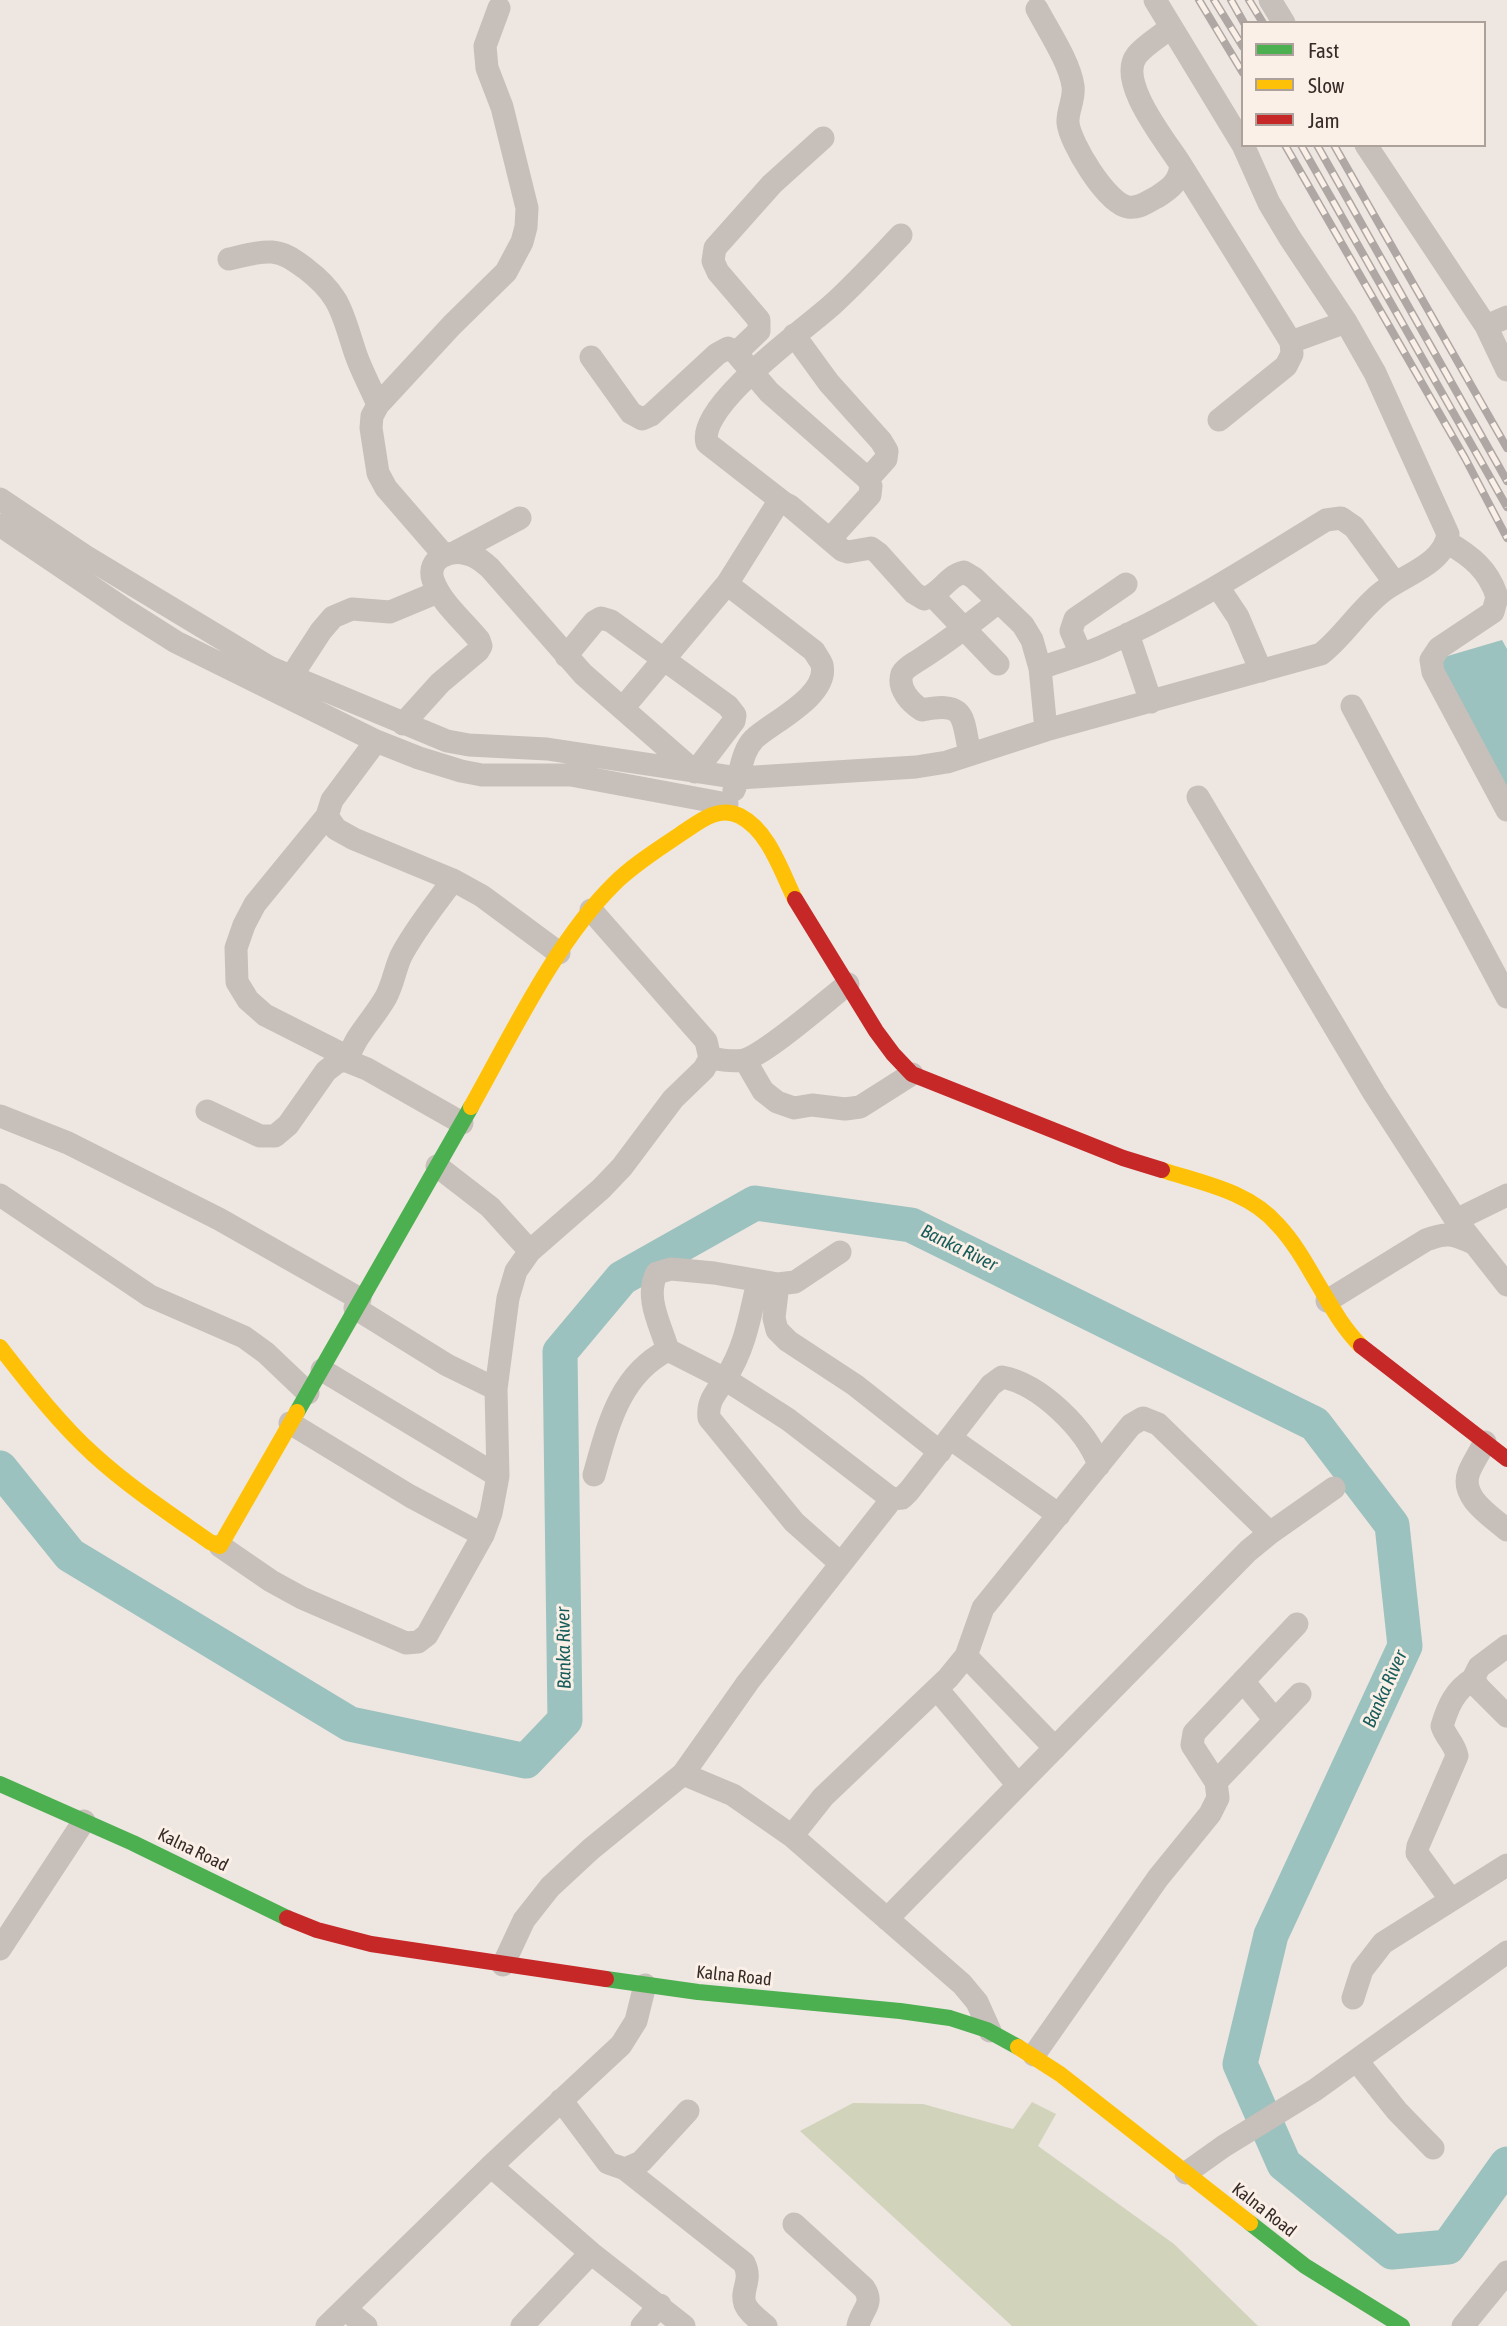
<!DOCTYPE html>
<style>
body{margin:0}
#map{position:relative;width:1507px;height:2326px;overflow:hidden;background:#eee6e1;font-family:"Asap Condensed",sans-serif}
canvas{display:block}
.legend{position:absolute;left:1241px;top:21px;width:245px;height:126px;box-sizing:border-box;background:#fbf0e8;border:2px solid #ada19b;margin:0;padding:9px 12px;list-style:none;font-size:21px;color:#382b27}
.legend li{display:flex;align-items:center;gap:14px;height:35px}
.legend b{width:35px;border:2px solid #ada19b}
</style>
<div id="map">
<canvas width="1507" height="2326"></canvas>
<ul class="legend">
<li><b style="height:9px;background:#4caf50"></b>Fast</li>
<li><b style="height:9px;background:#ffc107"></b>Slow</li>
<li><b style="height:9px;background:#c62828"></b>Jam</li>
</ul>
</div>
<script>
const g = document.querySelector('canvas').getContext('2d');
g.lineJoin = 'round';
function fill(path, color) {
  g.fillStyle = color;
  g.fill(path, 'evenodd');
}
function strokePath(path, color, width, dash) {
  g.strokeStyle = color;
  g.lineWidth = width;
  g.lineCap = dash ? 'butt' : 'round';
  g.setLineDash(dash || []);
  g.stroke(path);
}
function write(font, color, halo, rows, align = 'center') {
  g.font = font + ' "Asap Condensed",sans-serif';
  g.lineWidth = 6;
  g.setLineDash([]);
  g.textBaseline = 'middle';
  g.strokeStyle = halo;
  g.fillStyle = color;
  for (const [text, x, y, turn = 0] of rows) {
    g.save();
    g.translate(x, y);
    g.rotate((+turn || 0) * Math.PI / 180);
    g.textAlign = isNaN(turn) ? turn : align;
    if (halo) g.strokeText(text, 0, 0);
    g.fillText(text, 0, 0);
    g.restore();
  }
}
fill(new Path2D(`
 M1032,2102L1056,2114L1038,2146L1174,2244L1258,2326H1012L800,2131L853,2103L923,2104L1013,2129Z`), '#d1d3ba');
fill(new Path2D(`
 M1502,640L1507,649V787L1434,660Z`), '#9bc2be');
strokePath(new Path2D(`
 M0,1468L70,1555L350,1724L526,1761L565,1720L560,1352L622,1278L755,1203L911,1225L1315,1424L1392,1525L1405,1646L1271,1935L1240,2064L1284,2164L1392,2252L1448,2247L1507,2164`), '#9bc2be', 35);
strokePath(new Path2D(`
 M1270,0L1284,23
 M1037,9C1048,30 1070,63 1073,86C1075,99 1067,111 1068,123C1070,143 1107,204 1128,207C1139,209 1147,202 1157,197C1171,188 1179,182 1181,165C1166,141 1116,81 1137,55C1146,44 1161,36 1171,27
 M1366,145L1486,326L1507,370
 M1181,165L1291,342L1292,354L1286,366L1219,420
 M229,259C243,256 257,251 272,252C285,253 294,260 305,268C342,296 342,314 356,355C362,372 371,388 378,405
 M1486,326L1507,317
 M794,335L829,383L881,441L887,451L886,459L868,479
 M1291,342L1346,322
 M736,353L759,331V320L718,272L713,261L715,248L772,184L823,138
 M591,357L631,413L642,419L651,415L717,354L728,348L736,353L769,392L868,479L871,486L870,495L830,539
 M0,499L85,556L269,667L447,741L469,745L547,749L739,778L916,767L947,762L1046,730L1321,654C1344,636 1359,610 1382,592C1404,575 1444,564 1448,534L1375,373L1346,322L1290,238L1269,203L1243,145L1155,0
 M784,503L707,443C696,406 807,328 833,304C857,282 879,258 901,235
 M0,525L127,611L176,642L376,741L419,758L461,771L482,775H571L727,804
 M1447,542C1471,556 1489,570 1497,597L1493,612L1439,648L1431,660L1433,672L1507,810
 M456,552L520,518
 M444,555L386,488L378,473L371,428L372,416L378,405L452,325L506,272L522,242L526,227L527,208L502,107L487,68L485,46L499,8
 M727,584L814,651C816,655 821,661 822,665C829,696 772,722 754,739C741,752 741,774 734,790
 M1218,587L1238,617L1261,671
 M933,596L998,664
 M1128,634L1151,702
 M1081,654L1071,631L1075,619L1126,584
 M1040,668C1060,661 1082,655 1101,647C1180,612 1253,565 1326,520L1341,518L1354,527L1395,583
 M291,677L321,631L333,617L352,609L390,612L438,592
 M1352,706L1507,997
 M623,708L727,584L776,506L784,503L790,506L842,550L848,552L871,548L878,553L914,593L924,599C941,594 947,576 964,572L974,578L1023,625L1032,640L1040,668L1046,730
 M403,724L440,683L478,651L481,646L479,640C464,621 441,603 433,580C426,558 451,549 467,554C477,556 483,562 490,568L583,674L695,772L734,721L735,715L728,706L611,621L601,618L594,622L566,656
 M376,741L332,800L327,816L336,829L354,839L453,880L482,896L559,953
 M970,754C962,717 967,701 922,710C911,703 897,689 902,674C905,668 913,664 919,660C947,642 972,623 998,602
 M1198,797L1374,1093L1456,1220L1507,1285
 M327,816L255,904L244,925L236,948L237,982L248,1000L265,1015L348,1057
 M710,1058C721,1060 733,1062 744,1060C766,1054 826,1001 848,984
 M745,1060L763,1091L777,1102L794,1108L812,1105L845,1109L860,1107L912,1074
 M347,1061C355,1035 373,1020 386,997C393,984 395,969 401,956C415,929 435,905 453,880
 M207,1111L260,1136H275L288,1125L326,1071L339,1061H347L367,1069L462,1123
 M0,1116L68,1143L219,1219L360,1299
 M437,1166L490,1207L530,1251
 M0,1195L150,1296L244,1337L266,1353L308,1393
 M1456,1220L1507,1195
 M758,1281C750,1316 745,1349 725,1379C716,1393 707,1401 709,1418L794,1522L840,1563
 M778,1284L774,1318L777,1330L788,1341L855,1385L940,1452
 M1327,1301L1426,1240C1447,1232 1453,1234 1473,1243
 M355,1308L447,1365L496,1389
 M668,1350C661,1326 644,1297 657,1273L671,1269L714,1273L778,1284L795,1282L840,1252
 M322,1370L498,1476
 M290,1423L410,1496L483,1535
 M950,1438L1059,1515
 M1485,1442C1480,1452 1473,1462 1469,1472C1459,1497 1491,1516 1507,1530
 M594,1475C608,1426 619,1375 668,1350L725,1379L789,1420L892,1499L902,1498L909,1491L991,1385L1002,1377C1040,1384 1086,1429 1099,1465
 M220,1546L271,1581L302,1598L406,1643L418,1642L427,1635L483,1535L491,1513L498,1476L496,1389L508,1298L516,1271L530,1251L601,1189L622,1167L673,1099L704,1069L710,1058L706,1041L591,910
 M1507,1646L1479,1667L1473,1679L1479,1688L1507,1716
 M966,1656L1055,1748
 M1243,1681L1275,1720
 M937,1689L1018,1785
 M683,1774L733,1795L792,1836L962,1984L977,2002L990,2031
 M1216,1782L1300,1694
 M792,1836L823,1797L948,1678L966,1656L983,1608L1131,1425L1143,1418L1158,1424L1270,1533
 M1451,1900L1417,1853L1418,1846L1457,1756C1455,1744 1446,1738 1442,1726C1448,1706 1455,1690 1473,1679
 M887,1919L1248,1551L1270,1533L1334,1488
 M0,1949L84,1821
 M503,1965L524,1920L550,1887L591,1849L683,1774L748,1682L892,1499
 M1353,1998L1362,1970L1383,1943L1507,1865
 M1034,2055L1158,1878L1210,1814L1218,1798L1216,1782L1192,1745L1194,1733L1297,1624
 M1357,2061L1397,2111L1433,2148
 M561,2100L608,2163L625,2169L641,2162L688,2111
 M491,2166L591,2253L684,2326
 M625,2169L744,2263C753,2281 740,2289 745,2304C748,2312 759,2320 766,2326
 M1186,2173L1224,2146L1315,2090L1507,1952
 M794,2224L864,2288C875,2304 861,2310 858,2326
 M345,2309L366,2326
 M327,2326L491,2166L621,2045L636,2021L645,1985
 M522,2326L591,2253
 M642,2326L660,2305
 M1463,2326L1507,2272`), '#c7bfba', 23);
strokePath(new Path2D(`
 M297,1412L471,1107
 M0,1784L133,1843L287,1918
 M606,1979L698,1992L900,2011L950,2018L987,2030L1018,2047
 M1250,2223L1305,2266L1402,2326`), '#4caf50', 16);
strokePath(new Path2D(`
 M471,1107C511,1036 556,941 614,884C634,864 659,849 682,833C699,822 718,805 740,816C769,831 781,871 795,899
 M1162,1170C1202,1183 1249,1191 1278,1225C1293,1241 1304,1260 1315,1279C1329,1302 1341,1326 1361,1346
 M0,1347C29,1384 58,1422 93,1454C129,1487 170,1514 210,1542L220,1546L297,1412
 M1018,2047L1060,2074L1250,2223`), '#ffc107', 16);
strokePath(new Path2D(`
 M795,899L876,1031L893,1054L912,1074L1123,1158L1162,1170
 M1361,1346L1507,1459
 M287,1918L317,1930L371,1944L606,1979`), '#c62828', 16);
const rail = new Path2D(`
 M1199,0L1243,73
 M1214,0L1243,47
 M1231,0L1244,23
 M1249,0L1263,23
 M1285,145L1465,458L1507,538
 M1301,145L1507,507
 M1317,145L1507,481
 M1334,145L1507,448`);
strokePath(rail, '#aea7a4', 8);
strokePath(rail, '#fbf0e8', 5, [16]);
write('18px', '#382b27', '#fbf0e8', [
 ["Kalna Road",193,1850,26],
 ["Kalna Road",734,1976,6],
 ["Kalna Road",1264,2210,38]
]);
write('italic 19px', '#195d5b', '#fbf0e8', [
 ["Banka River",959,1248,26],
 ["Banka River",564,1648,-91],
 ["Banka River",1385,1689,-66]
]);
</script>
